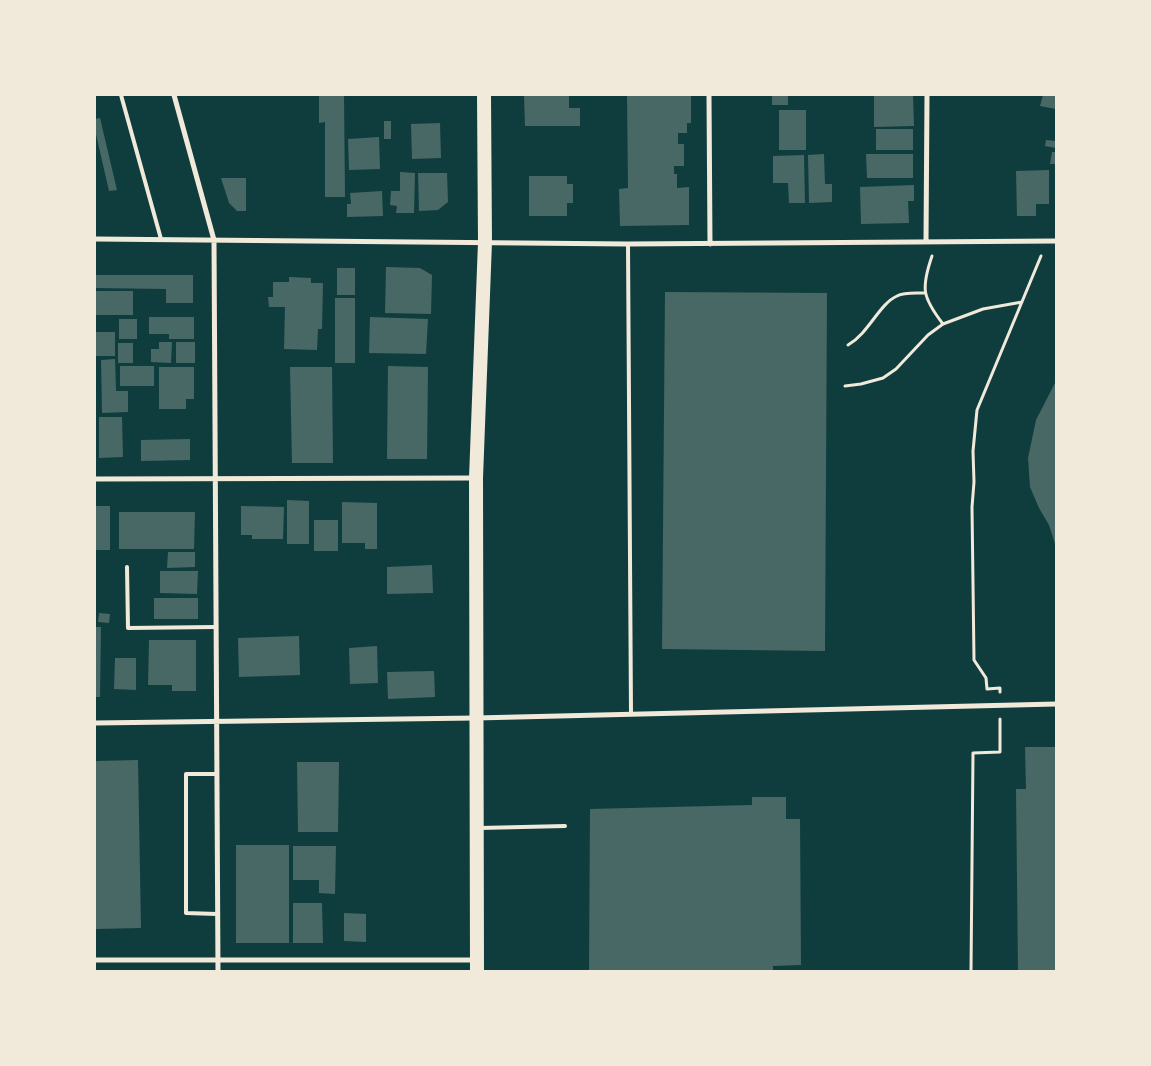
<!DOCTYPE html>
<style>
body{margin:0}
#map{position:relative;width:1151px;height:1066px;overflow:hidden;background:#0f3d3e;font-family:Helvetica,sans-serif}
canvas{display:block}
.frame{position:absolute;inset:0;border:96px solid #f1e9da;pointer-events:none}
</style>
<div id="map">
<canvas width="1151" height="1066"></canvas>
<div class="frame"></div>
</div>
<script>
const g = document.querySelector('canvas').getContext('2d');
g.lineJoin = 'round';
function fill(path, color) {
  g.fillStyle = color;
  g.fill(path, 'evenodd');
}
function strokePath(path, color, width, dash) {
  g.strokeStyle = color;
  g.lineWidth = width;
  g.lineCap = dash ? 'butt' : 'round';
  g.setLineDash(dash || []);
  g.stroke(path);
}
fill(new Path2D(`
 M319,95H344L345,197H325V122L319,123Z
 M524,95H569V108H580V126H525Z
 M627,95H691V123H687V133H678V144H684V166H674V174H677V188L689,187V225L620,226L619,189L628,188Z
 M772,95H788V105H772Z
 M874,95H913L914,126L874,127Z
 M1043,95H1056V109L1040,106Z
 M779,110H806V150H779Z
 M100,118L117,190L109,191L95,130V119Z
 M384,121H391V139H384Z
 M440,123L441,158L412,159L411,124Z
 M876,129H913V150H876Z
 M379,137L380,169L349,170L348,139Z
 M1046,140L1056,141V148L1045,146Z
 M1052,152H1056V164H1050Z
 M824,154L825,184H832V202L809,203L808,155Z
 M866,154H913V178H867Z
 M804,155L805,203H789L788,183H773V156Z
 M1049,170V204H1036V216H1017L1016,171Z
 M400,172L415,173L414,213H396L397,206L390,205L391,191H400Z
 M418,173H447L448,202L438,210L419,211Z
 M529,176H567V184H573V203H567V216H529Z
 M221,178H246V211H237L229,203Z
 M914,185V201H908L909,223L861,224L860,187Z
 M382,191L383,216L347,217V204H351L350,193Z
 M386,267L420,268L432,275L431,314L385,313Z
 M337,268H355V295H337Z
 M95,275H193V303H166V289L95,288Z
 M289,277L311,278V283H323L322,329H318L317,350L284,349L285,307H269L268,297H273V282H289Z
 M95,291H133V315H95Z
 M665,292L827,293L825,651L662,649Z
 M335,298H355V363H335Z
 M149,317H194V339H169V334H149Z
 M370,317L428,319L426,354L369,353Z
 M119,319H137V339H119Z
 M95,332H115V356H95Z
 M159,342H172L171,363L151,362V349H159Z
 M176,342H195V363H176Z
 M118,343H133V363H118Z
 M115,359L116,391H128V412L102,413L101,360Z
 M120,366H154V386H120Z
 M388,366L428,367L427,459H387Z
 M159,367H194V399H186V409H159Z
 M290,367H332L333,463H292Z
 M1056,381V547L1049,525L1039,508L1030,487L1028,458L1036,420Z
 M99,417H122L123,457L99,458Z
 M190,439V460L141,461V440Z
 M287,500L309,501V544H287Z
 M342,502L377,503V549H365V543H342Z
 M95,506H110V550H95Z
 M241,506L284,507L283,539H252V535H241Z
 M119,512H195L194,549H119Z
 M314,520H338V551H314Z
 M168,552H195V567L167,568Z
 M432,565L433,593L387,594V567Z
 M160,571H198L197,594L160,593Z
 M154,598H198V619H154Z
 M99,613L110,614L109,623L98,622Z
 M95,627H101L100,697H95Z
 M299,636L300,675L239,677L238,638Z
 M149,640H196V691H172V685H148Z
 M377,646L378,683L350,684L349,648Z
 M115,658H136V690L114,689Z
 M434,671L435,697L388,699L387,672Z
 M1025,747H1056V971H1018L1016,789H1026Z
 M138,760L141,928L96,929L95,924V761Z
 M297,762H339L338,832H298Z
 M752,797H786V819H800L801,965L773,966V971H589L590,809L752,805Z
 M236,845H289V943H236Z
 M293,846H336L335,894L319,893V880H293Z
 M293,903H322L323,943H293Z
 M344,913L366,914V942L344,941Z`), '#486865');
strokePath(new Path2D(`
 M932,256C921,288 922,297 943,324
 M848,345C869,333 879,304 897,296C904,292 916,293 924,293
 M845,386L861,384L883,378L896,369L928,335L943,324L983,309L1022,302
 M1000,692V688L987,689L986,678L974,660L972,507L974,482L973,451L977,410L1041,256
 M971,971L973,753L1000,752V719`), '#f1e9da', 3);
strokePath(new Path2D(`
 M121,95L161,239
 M628,244L631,714
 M127,567L128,628L215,627
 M216,774H186V913L217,914
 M480,828L565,826`), '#f1e9da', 4);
strokePath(new Path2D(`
 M174,95L214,240L218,971
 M709,95L710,244
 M95,239L628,244L1056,241
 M926,241L927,95
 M95,479L474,478
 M95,723L476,718L1056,704
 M95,960H476`), '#f1e9da', 5);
strokePath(new Path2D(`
 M477,971L476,478L485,242L484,95`), '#f1e9da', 14);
</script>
